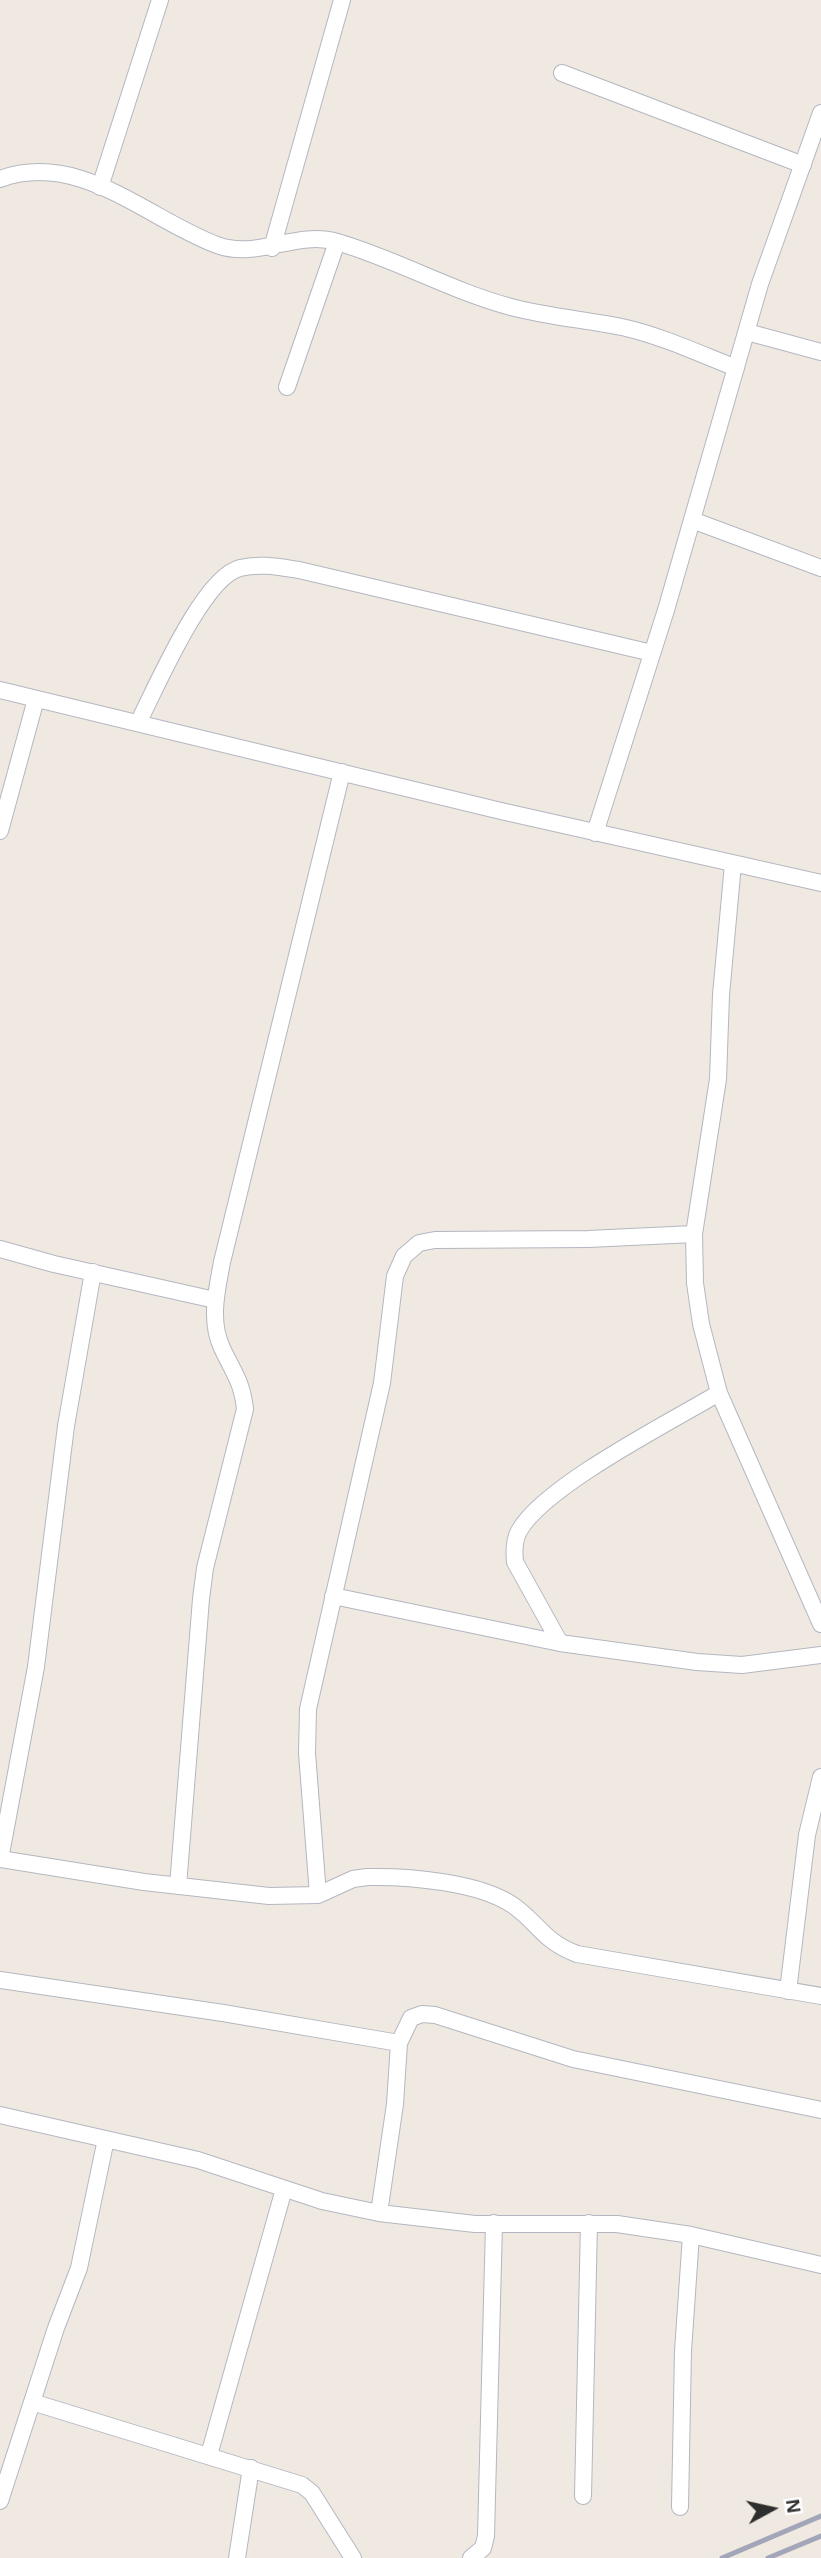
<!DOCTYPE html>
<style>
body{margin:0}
#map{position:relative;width:821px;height:2558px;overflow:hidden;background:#efe9e1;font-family:Helvetica,sans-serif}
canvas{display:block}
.north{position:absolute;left:737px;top:2474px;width:70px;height:70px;-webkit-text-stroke:5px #fff;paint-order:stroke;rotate:82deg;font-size:19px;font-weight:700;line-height:28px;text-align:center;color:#2e2e2e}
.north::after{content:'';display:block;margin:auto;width:24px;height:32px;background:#2e2e2e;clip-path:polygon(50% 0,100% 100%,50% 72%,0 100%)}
</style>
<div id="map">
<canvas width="821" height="2558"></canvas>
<div class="north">N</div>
</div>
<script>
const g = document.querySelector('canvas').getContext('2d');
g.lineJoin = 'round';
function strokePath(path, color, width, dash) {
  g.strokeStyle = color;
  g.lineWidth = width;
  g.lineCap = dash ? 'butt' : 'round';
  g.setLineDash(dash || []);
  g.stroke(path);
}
const street = new Path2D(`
 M562,73L803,165
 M0,179C80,150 147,219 217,245C257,260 296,230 337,242C396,259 451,291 511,307C549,317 588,320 626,328C664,337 700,354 736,368
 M100,187L160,0
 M272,248L342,0
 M747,332L821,352
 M287,387L337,242
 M692,520L821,568
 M0,690L501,811L821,883
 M138,723C156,688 203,577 240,568C259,563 279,567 299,570L652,653
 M0,831L36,699
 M595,833L666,610L760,284L821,113
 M733,864L721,995L718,1079L694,1234L695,1283L701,1324L719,1393L821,1624
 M0,1249L54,1264L215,1300
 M333,1596L560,1643L697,1662L742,1665L821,1655
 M560,1643L515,1562C514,1552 514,1540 519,1531C544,1486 672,1421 719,1393
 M0,1859L144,1882L269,1896L318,1895L353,1879L367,1877C408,1876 480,1882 514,1906C540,1925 543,1941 577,1954L821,1996
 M0,1859L36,1667L66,1426L93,1272
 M178,1886L201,1599L205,1568L245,1409C242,1381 233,1372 222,1348C209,1320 217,1290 222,1262L342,772
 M318,1895L307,1753L308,1709L382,1383L395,1276L404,1256L419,1243L435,1240L588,1239L694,1234
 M0,1980L223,2013L399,2043
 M788,1991L807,1835L821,1777
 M0,2115L198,2160L322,2201L379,2213L475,2224H617L691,2235L821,2265
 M379,2213L395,2104L399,2043L411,2018L422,2014L435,2015L573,2059L821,2110
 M32,2402L302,2485L312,2493L353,2558
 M209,2455L284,2189
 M583,2496L589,2223
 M0,2501L56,2328L79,2268L106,2139
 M680,2507L683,2351L691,2235
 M237,2558L251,2468
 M471,2558L483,2548L486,2536L494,2223`);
strokePath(street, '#b4b7c1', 18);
strokePath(street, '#fff', 16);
strokePath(new Path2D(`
 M722,2558L821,2516
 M768,2558L821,2536`), '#a3a6b8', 5);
</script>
